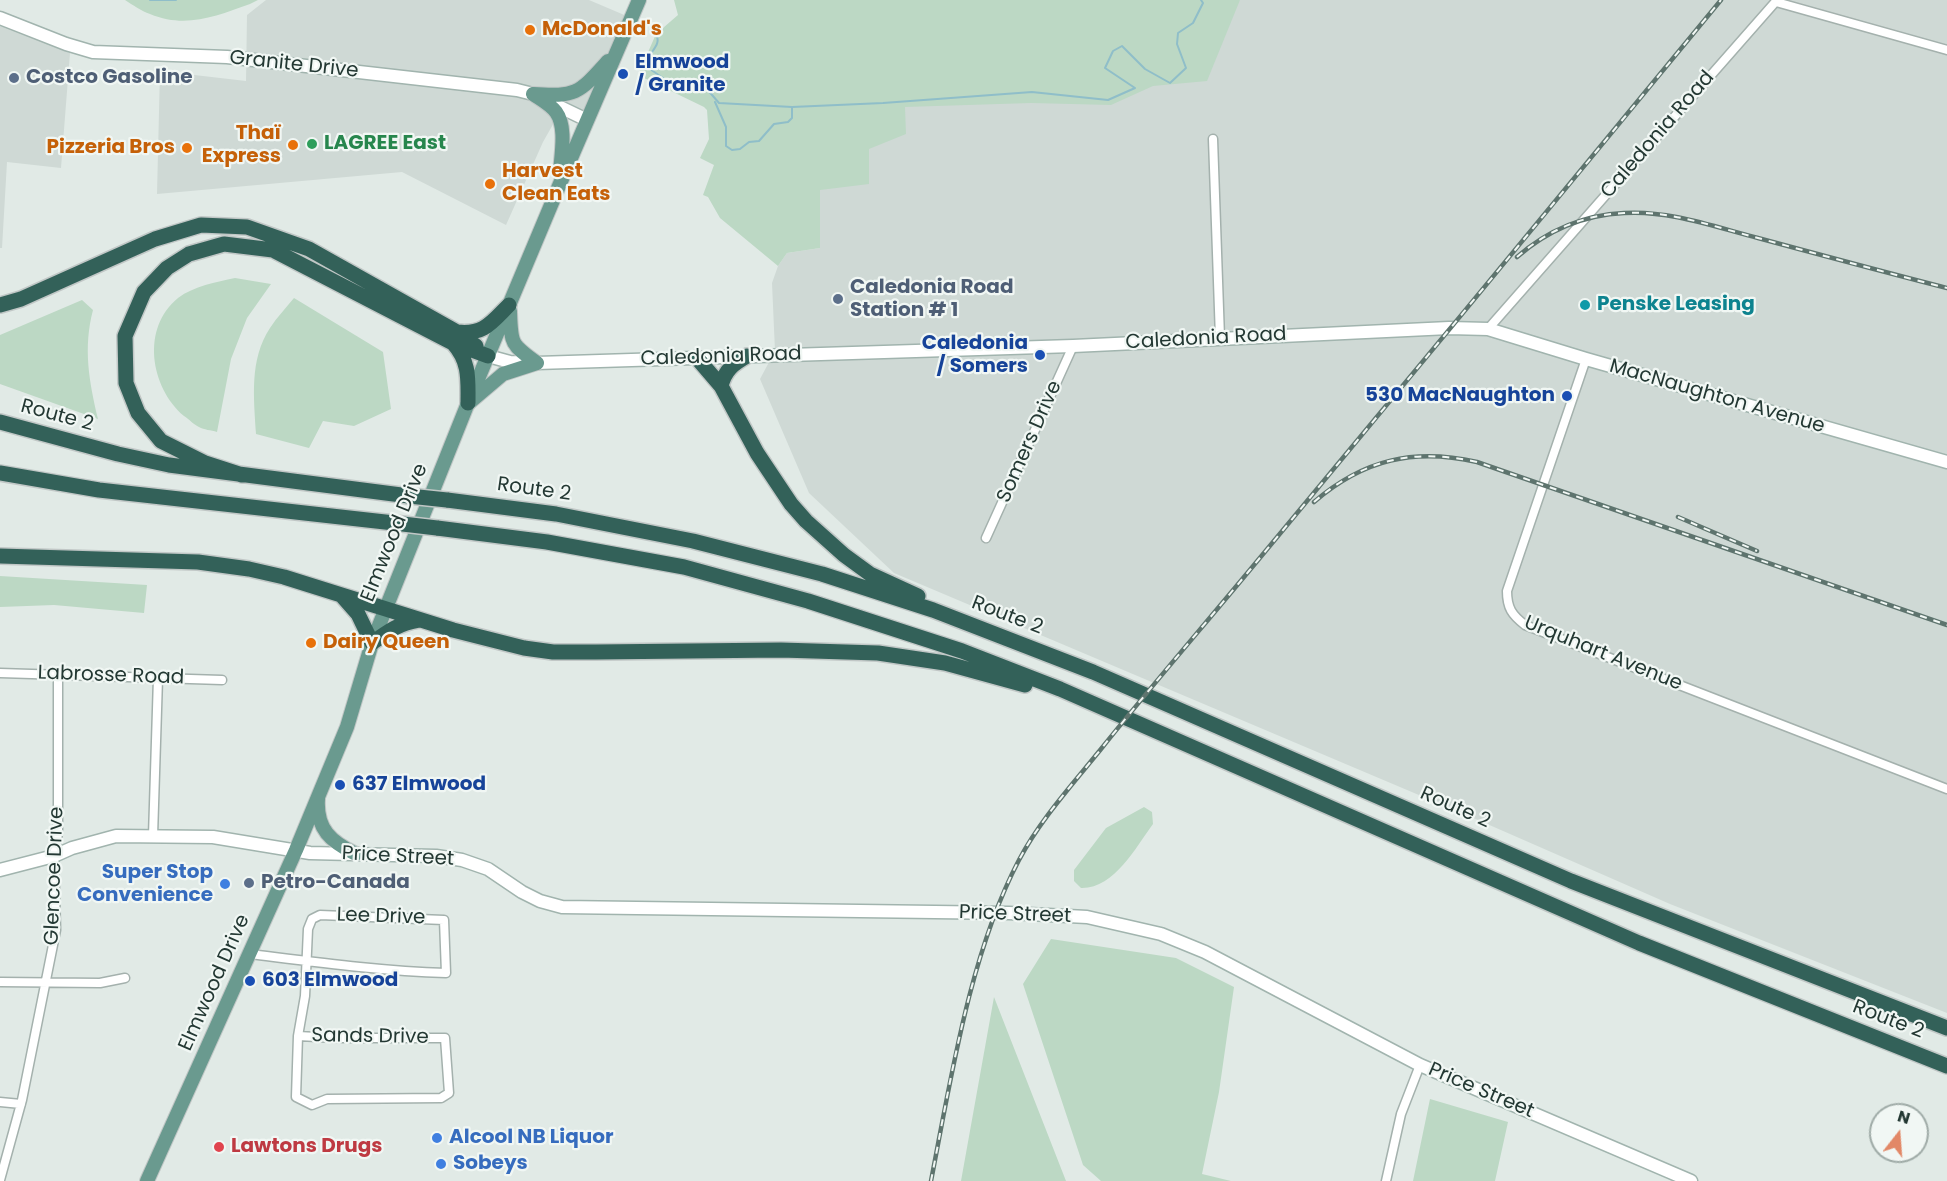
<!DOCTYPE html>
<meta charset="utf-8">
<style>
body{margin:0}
#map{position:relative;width:1947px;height:1181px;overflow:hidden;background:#e1eae6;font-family:Poppins,sans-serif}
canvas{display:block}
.north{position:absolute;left:1869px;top:1103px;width:60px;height:60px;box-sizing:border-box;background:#f1f7f4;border:2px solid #9faba7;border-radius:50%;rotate:17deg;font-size:16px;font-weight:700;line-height:24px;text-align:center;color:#233833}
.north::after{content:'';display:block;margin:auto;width:21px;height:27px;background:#e28867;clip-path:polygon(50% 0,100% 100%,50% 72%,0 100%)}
</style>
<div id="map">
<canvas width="1947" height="1181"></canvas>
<div class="north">N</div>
</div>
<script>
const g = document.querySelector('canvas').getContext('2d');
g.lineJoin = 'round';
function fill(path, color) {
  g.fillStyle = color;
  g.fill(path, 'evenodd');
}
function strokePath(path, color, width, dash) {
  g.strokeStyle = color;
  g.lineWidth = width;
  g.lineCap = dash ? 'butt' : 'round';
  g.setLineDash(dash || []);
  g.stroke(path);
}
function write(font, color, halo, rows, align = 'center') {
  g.font = font + ' Poppins,sans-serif';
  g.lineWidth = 4.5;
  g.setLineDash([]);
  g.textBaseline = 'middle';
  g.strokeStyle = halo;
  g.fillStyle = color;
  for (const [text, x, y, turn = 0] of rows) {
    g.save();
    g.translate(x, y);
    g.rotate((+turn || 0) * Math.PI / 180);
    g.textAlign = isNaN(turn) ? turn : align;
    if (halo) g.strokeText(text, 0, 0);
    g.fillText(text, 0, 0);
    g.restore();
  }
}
fill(new Path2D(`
 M266,0H589L629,17L582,121L560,112L543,142L506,225L402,172L157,194L160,71L246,81L247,15Z
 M1240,0H1947V1013L1670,904L1478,820L894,573L809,493L760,379L775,351L772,283L778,266L787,253L820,248V189L870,100Z
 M0,25L70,53L61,168L7,162L2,248H0Z`), '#cfd9d5');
fill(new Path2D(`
 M125,0H258L250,4C216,16 186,29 150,14C141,11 133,5 125,0Z
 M674,0H1240L1207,81L1153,86L1111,105L1031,103L905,107L906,134L869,149V184L820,190V248L787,253L778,266L720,218L708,197L703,195L714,165L700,158L709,139L707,110L704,107L638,75L656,34L678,15Z
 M235,278L271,284L247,318L231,359L217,432C211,430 204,430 199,427C194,425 189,419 184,416C150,387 141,328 178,298C194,286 216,282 235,278Z
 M294,298L383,352L391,409L354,426L323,421L309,448L256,434C254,398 249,360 270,328C277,317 286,308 294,298Z
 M82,300L93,310C83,348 89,381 98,419L0,384V335Z
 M0,576L147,585L144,613L54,605L0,607Z
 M1144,807L1152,812L1153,824C1136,847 1114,889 1081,888L1074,881V870L1106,828Z
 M1051,939L1176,958L1234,987L1219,1092L1202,1174L1231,1181H1101L1083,1165L1023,984Z
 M994,997L1066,1181H961Z
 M1430,1099L1508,1122L1495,1181H1413Z`), '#bcd8c4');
strokePath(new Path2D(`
 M150,0H176
 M656,34C662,45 650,51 647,61L650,69L677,88L687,86L706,88L719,103L792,107L883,103L1032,92L1108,100L1135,88L1105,68L1113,51L1122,46L1145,69L1170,83L1186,68L1177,44L1178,33L1193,23L1203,3L1201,0
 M715,102L726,127V146L732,150L740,149L749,142L759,141L774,124L788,122L792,118V107`), '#8fbec9', 2);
const street = new Path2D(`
 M1776,2L1947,50
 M1213,139L1220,338
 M1488,329L1777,0
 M1586,359L1507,591C1507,608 1512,615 1525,625L1947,789
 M986,538L1073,346
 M0,673L222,680
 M153,836L158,678
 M250,954C315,962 380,971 446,973L444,920L320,915L312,919L308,929L305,996L298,1036L296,1097L312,1105L327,1099L441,1098L449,1093L445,1038H336L298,1036
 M0,982L100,983L125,978
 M0,1102L21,1104
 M0,1180L22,1100L56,930L54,856L58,833V675
 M1386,1181L1401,1114L1420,1065`);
const secondary = new Path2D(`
 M0,18L66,44L93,52L227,57L517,90L533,94L587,120
 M488,356L510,362L537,363L1073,346L1449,328L1488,329L1586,359L1947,462
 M0,870L54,856L72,848L116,836L213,837L310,853L436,856L462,860L488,869L522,892L540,901L562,907L1009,913L1087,917L1161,934L1205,952L1420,1065L1691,1181`);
const primary = new Path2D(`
 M533,94C540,99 550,104 556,112C567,127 561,155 560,173
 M533,94C577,97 579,93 608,61
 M510,311C511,343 510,344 537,363
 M470,402L503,374L537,363
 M318,799C316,829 331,842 356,854
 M147,1181L296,850L347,727L372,643L468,403L559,186L639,0`);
const highway = new Path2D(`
 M0,305L21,299L155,239L201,225L247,227L309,249L457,332L476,346
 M457,332C484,335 491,323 509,305
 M453,343C470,362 468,379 468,403
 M697,358L721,386L757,453L791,504L806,521L844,555L870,574L918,596
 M721,386C725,370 733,364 747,356
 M0,422L118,454L169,465L409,496
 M0,473L99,490L394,523
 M242,475L205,463L161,441L138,413L126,383L125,336L144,292L167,268L189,254L224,244L273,250L453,343L488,356
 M447,500L556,514L693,541L822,574L933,610L1093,672L1571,881L1947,1028
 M437,528L547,542L684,567L808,601L962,651L1060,689L1639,943L1947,1066
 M0,556L198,562L249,569L284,577L453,630L524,648L553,652H596L781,650L878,653L945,663L1025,685
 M343,597L358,614L372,643C387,632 399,623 419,620`);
strokePath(street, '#a4b1ad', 11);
strokePath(secondary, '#a1b4ae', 15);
strokePath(primary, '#c1c7c6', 16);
strokePath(highway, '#c1c7c6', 18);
strokePath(street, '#fff', 8);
strokePath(secondary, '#fff', 12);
strokePath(primary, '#6a9a8f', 14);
strokePath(highway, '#336159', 15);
const rail = new Path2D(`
 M1517,257C1548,230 1583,215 1624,213C1669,210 1715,227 1758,238C1821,255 1884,272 1947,288
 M1314,502C1364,459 1414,448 1477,462L1947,625
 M1678,517L1757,551
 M931,1181C951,1078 970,953 1019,860C1040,820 1072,785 1101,749C1149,689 1200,630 1249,571C1407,381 1564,191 1721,0`);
strokePath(rail, '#5e746e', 4.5);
strokePath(rail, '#f1f7f4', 2, [7]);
const highwayBridge = new Path2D(`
 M409,496L447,500
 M394,523L437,528`);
strokePath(highwayBridge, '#c1c7c6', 18, []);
strokePath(highwayBridge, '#336159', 15);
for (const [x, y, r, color] of [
 [530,30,6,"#e8710a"],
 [623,74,6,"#1a4fb4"],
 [14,78,6,"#5c6f8a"],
 [312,144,6,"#2e9e5b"],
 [293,145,6,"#e8710a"],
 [187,148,6,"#e8710a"],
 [490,184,6,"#e8710a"],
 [838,299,6,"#5c6f8a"],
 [1585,305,6,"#0f9aa8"],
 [1040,355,6,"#1a4fb4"],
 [1567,396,6,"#1a4fb4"],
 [311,643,6,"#e8710a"],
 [340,785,6,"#1a4fb4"],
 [249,883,6,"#5c6f8a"],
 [225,884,6,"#3f7fe0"],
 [250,981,6,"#1a4fb4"],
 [437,1138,6,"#3f7fe0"],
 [219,1147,6,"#e0444e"],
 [441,1164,6,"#3f7fe0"]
]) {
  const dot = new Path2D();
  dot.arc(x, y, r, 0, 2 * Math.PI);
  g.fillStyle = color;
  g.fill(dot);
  strokePath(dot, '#f1f7f4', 2);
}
write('bold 20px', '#c56008', '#f1f7f4', [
 ["McDonald's",542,30],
 ["Thaï",281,134,"right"],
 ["Express",281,157,"right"],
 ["Pizzeria Bros",175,148,"right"],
 ["Harvest",502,172],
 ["Clean Eats",502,195],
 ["Dairy Queen",323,643]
], 'left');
write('bold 20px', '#164399', '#f1f7f4', [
 ["Elmwood",635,63],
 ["/ Granite",635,86],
 ["Caledonia",1028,344,"right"],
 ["/ Somers",1028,367,"right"],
 ["530 MacNaughton",1555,396,"right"],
 ["637 Elmwood",352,785],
 ["603 Elmwood",262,981]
], 'left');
write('20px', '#233833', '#f1f7f4', [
 ["Granite Drive",294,65,6],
 ["Caledonia Road",1658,135,-49],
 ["Caledonia Road",1206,339,-3],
 ["Caledonia Road",721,357,-2],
 ["MacNaughton Avenue",1717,397,16],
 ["Route 2",57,416,15],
 ["Somers Drive",1030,442,-66],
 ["Route 2",534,490,8],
 ["Elmwood Drive",395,533,-68],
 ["Route 2",1007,616,21],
 ["Urquhart Avenue",1603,654,22],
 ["Labrosse Road",111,676,2],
 ["Route 2",1455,808,24],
 ["Price Street",398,857,3],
 ["Glencoe Drive",55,876,-88],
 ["Price Street",1015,915,2],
 ["Lee Drive",381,917,2],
 ["Elmwood Drive",215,983,-66],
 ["Route 2",1888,1020,21],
 ["Sands Drive",370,1037,1],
 ["Price Street",1481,1091,23]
]);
write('bold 20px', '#4e5e75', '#f1f7f4', [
 ["Costco Gasoline",26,78],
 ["Caledonia Road",850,288],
 ["Station # 1",850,311],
 ["Petro-Canada",261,883]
], 'left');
write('bold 20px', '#27864d', '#f1f7f4', [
 ["LAGREE East",324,144]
], 'left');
write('bold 20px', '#0d838f', '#f1f7f4', [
 ["Penske Leasing",1597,305]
], 'left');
write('bold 20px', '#366cbe', '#f1f7f4', [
 ["Super Stop",213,873,"right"],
 ["Convenience",213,896,"right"],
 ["Alcool NB Liquor",449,1138],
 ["Sobeys",453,1164]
], 'left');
write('bold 20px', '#be3a42', '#f1f7f4', [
 ["Lawtons Drugs",231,1147]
], 'left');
</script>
